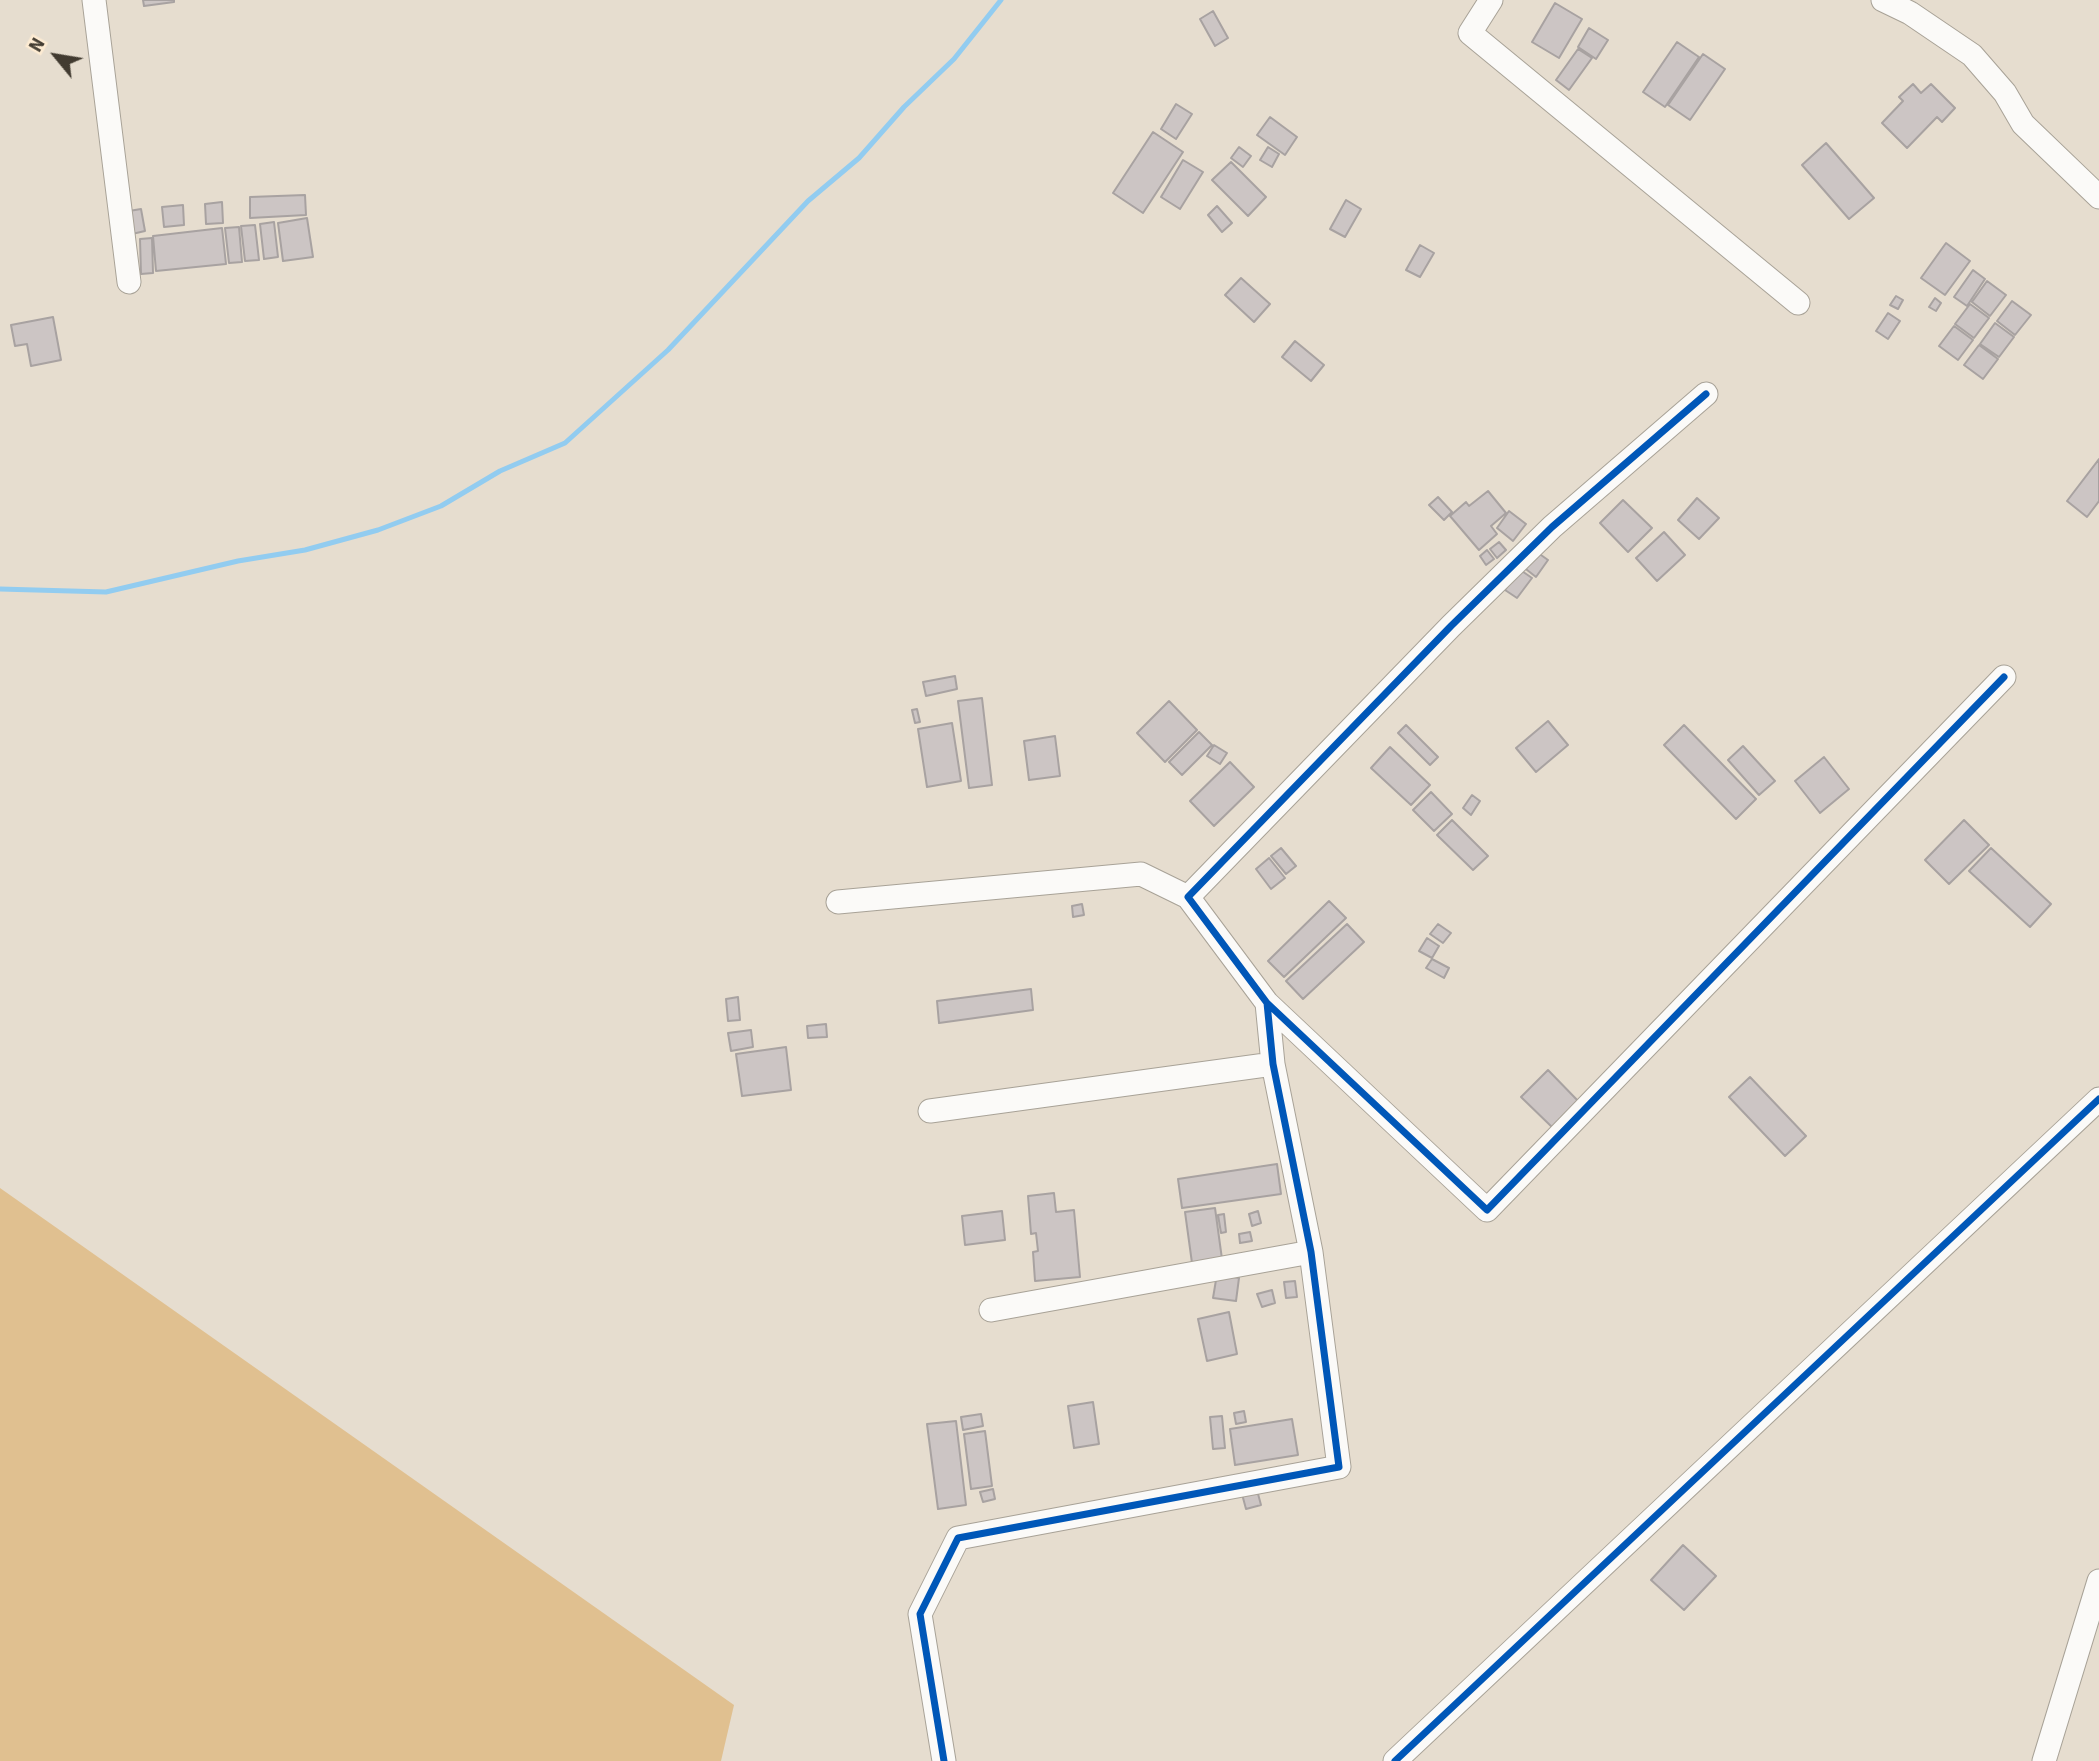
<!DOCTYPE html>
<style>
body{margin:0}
#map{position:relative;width:2099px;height:1761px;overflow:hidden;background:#e6ddcf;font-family:"Source Sans 3",sans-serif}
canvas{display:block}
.north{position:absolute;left:21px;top:21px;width:70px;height:70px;-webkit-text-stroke:5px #fdebd2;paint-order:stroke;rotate:300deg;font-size:19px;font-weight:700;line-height:28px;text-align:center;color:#423b31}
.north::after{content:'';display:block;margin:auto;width:24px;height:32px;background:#423b31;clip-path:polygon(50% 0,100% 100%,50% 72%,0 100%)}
</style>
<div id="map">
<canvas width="2099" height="1761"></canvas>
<div class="north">N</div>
</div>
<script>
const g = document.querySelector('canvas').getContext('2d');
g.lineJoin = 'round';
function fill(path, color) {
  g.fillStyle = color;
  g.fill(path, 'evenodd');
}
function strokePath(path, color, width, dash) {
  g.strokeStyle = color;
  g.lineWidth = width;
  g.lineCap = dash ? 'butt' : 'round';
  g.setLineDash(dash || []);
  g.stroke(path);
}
fill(new Path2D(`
 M0,1188L734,1705L721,1761H0Z`), '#e0c090');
strokePath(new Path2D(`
 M0,589L106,592L238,561L305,550L378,530L441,506L500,471L565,443L668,350L808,201L859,158L904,107L954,59L1001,0`), '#92ccf0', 5);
const building = new Path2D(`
 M143,0H174V2L144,6Z
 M1555,3L1582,19L1559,58L1532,42Z
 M1213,11L1228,38L1215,46L1200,19Z
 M1589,28L1608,40L1596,59L1578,47Z
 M1677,42L1699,57L1665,107L1643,92Z
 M1578,49L1592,58L1569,90L1556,80Z
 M1703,54L1725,69L1690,120L1668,105Z
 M1913,84L1921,93L1931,84L1955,108L1942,122L1937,117L1907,148L1882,123L1903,101L1899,97Z
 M1176,104L1192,114L1176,139L1161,129Z
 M1270,117L1297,137L1285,155L1257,135Z
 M1153,132L1183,152L1143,213L1113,193Z
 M1826,143L1874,198L1849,219L1802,165Z
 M1239,147L1251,156L1243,167L1231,158Z
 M1268,147L1279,154L1272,167L1260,160Z
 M1183,160L1203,172L1180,209L1161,197Z
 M1231,162L1266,197L1248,216L1212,180Z
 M305,195L306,215L250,218V197Z
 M1346,200L1361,209L1345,237L1330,229Z
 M222,202L223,223L206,224L205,204Z
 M183,205L184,225L164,227L162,207Z
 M1217,206L1232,223L1222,232L1208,215Z
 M141,209L145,231L132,234L129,211Z
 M307,218L313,257L283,261L278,223Z
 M274,222L278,257L264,259L260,224Z
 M255,225L259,260L245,261L241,226Z
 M239,227L242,262L229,263L225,228Z
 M222,228L226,264L156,271L153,236Z
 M152,238L153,273L141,274L140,239Z
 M1946,243L1970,261L1945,295L1921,278Z
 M1420,245L1434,253L1420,277L1406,270Z
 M1973,270L1985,279L1967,306L1954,297Z
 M1241,278L1270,304L1254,322L1225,295Z
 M1987,281L2006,295L1990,316L1972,302Z
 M1896,296L1903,300L1898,309L1890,305Z
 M1935,298L1941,303L1936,311L1929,307Z
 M2012,301L2031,315L2015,335L1997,321Z
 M1970,304L1989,318L1974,338L1955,324Z
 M1888,313L1900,321L1888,339L1876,331Z
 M53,317L61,360L31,366L27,344L15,346L11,325Z
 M1995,323L2014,337L1999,357L1980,344Z
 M1954,326L1973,340L1958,360L1939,346Z
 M1295,341L1324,365L1311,381L1282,357Z
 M1979,345L1998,359L1983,379L1964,365Z
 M2099,459V501L2087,517L2067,501Z
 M1488,491L1506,513L1491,526L1497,534L1479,550L1450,516L1466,502L1469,506Z
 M1438,497L1452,512L1444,520L1429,505Z
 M1697,498L1719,518L1699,539L1678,520Z
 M1623,500L1652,528L1628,552L1600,523Z
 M1509,511L1526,524L1513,541L1497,528Z
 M1664,532L1685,555L1657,581L1636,558Z
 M1499,542L1506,550L1497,558L1490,549Z
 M1487,550L1494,559L1486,565L1480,556Z
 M1534,550L1548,560L1536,577L1522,566Z
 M1519,569L1532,578L1517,598L1505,590Z
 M955,676L957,689L926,696L923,682Z
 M982,698L992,785L969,788L958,701Z
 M1169,701L1197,730L1165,762L1137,733Z
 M917,709L920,722L915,723L912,710Z
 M1548,721L1568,745L1536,772L1516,748Z
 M952,723L961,781L927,787L918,729Z
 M1406,725L1438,757L1430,765L1398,733Z
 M1684,725L1756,799L1736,819L1664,745Z
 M1199,732L1212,745L1182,775L1169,762Z
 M1055,736L1060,776L1029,780L1024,741Z
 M1214,745L1227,753L1220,764L1207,756Z
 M1743,746L1775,781L1759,795L1728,760Z
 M1390,747L1430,785L1411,805L1371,768Z
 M1824,757L1849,789L1820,813L1795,781Z
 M1230,762L1254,787L1214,826L1190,801Z
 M1431,792L1452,814L1434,831L1413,810Z
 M1472,795L1480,801L1471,815L1463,808Z
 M1452,820L1488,856L1473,870L1437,835Z
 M1964,820L1989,845L1949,884L1925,860Z
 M1281,848L1296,866L1286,874L1271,856Z
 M1991,848L2051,904L2030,927L1969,871Z
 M1269,858L1285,878L1271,889L1256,869Z
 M1329,901L1346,918L1284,977L1268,961Z
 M1082,904L1084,915L1073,917L1072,906Z
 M1347,924L1364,942L1303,999L1286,981Z
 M1438,924L1451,933L1443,943L1430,934Z
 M1427,938L1439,946L1432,958L1419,951Z
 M1432,959L1449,968L1444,978L1426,968Z
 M1031,989L1033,1010L939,1023L937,1001Z
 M738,997L740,1020L728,1021L726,999Z
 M826,1024L827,1037L808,1038L807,1026Z
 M751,1030L753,1047L731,1051L728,1033Z
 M786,1047L791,1090L742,1096L736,1054Z
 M1548,1070L1581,1104L1555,1130L1521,1097Z
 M1750,1077L1806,1136L1785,1156L1729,1097Z
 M1277,1164L1281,1194L1182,1208L1178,1179Z
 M1054,1193L1056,1212L1074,1210L1080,1277L1035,1281L1033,1252L1038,1251L1036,1233L1031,1234L1028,1196Z
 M1215,1208L1222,1259L1192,1263L1185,1212Z
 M1002,1211L1005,1240L965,1245L962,1216Z
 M1258,1211L1261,1223L1252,1226L1249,1214Z
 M1224,1214L1226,1232L1221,1233L1218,1215Z
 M1250,1232L1252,1241L1240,1243L1239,1234Z
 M1217,1274L1239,1278L1236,1301L1213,1298Z
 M1295,1281L1297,1297L1286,1298L1284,1282Z
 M1272,1290L1275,1303L1262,1307L1257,1294Z
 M1229,1312L1237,1354L1207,1361L1198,1319Z
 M1093,1402L1099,1444L1074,1448L1068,1406Z
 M1244,1411L1246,1422L1236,1424L1234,1413Z
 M981,1414L983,1426L963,1430L961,1417Z
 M1222,1416L1225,1448L1213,1449L1210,1417Z
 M1292,1419L1298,1455L1235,1465L1230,1429Z
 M956,1421L966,1505L938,1509L927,1424Z
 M985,1431L992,1486L971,1489L964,1434Z
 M993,1489L995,1499L983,1502L980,1492Z
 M1257,1490L1261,1505L1246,1509L1242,1494Z
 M1683,1545L1716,1576L1684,1610L1651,1580Z`);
fill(building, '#ccc5c4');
strokePath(building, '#a8a2a1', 2);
const minor = new Path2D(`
 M94,0L129,282
 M1491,0L1470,33L1798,303
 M1883,0L1910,13L1972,55L2005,93L2023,124L2099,197
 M838,902L1141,874L1188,897
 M1267,1003L1487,1210L2004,677
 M930,1111L1273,1064
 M991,1310L1311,1252
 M944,1761L920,1614L958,1538L1339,1467L1311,1252L1273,1064L1267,1003L1188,897L1451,626L1552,527L1706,394
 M1395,1761L2099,1099
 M2044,1761L2099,1581`);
strokePath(minor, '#a8a297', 25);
strokePath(minor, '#fbfaf8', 23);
strokePath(new Path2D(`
 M1267,1003L1487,1210L2004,677
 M944,1761L920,1614L958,1538L1339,1467L1311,1252L1273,1064L1267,1003L1188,897L1451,626L1552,527L1706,394
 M1395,1761L2099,1099`), '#0057b8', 7);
</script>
